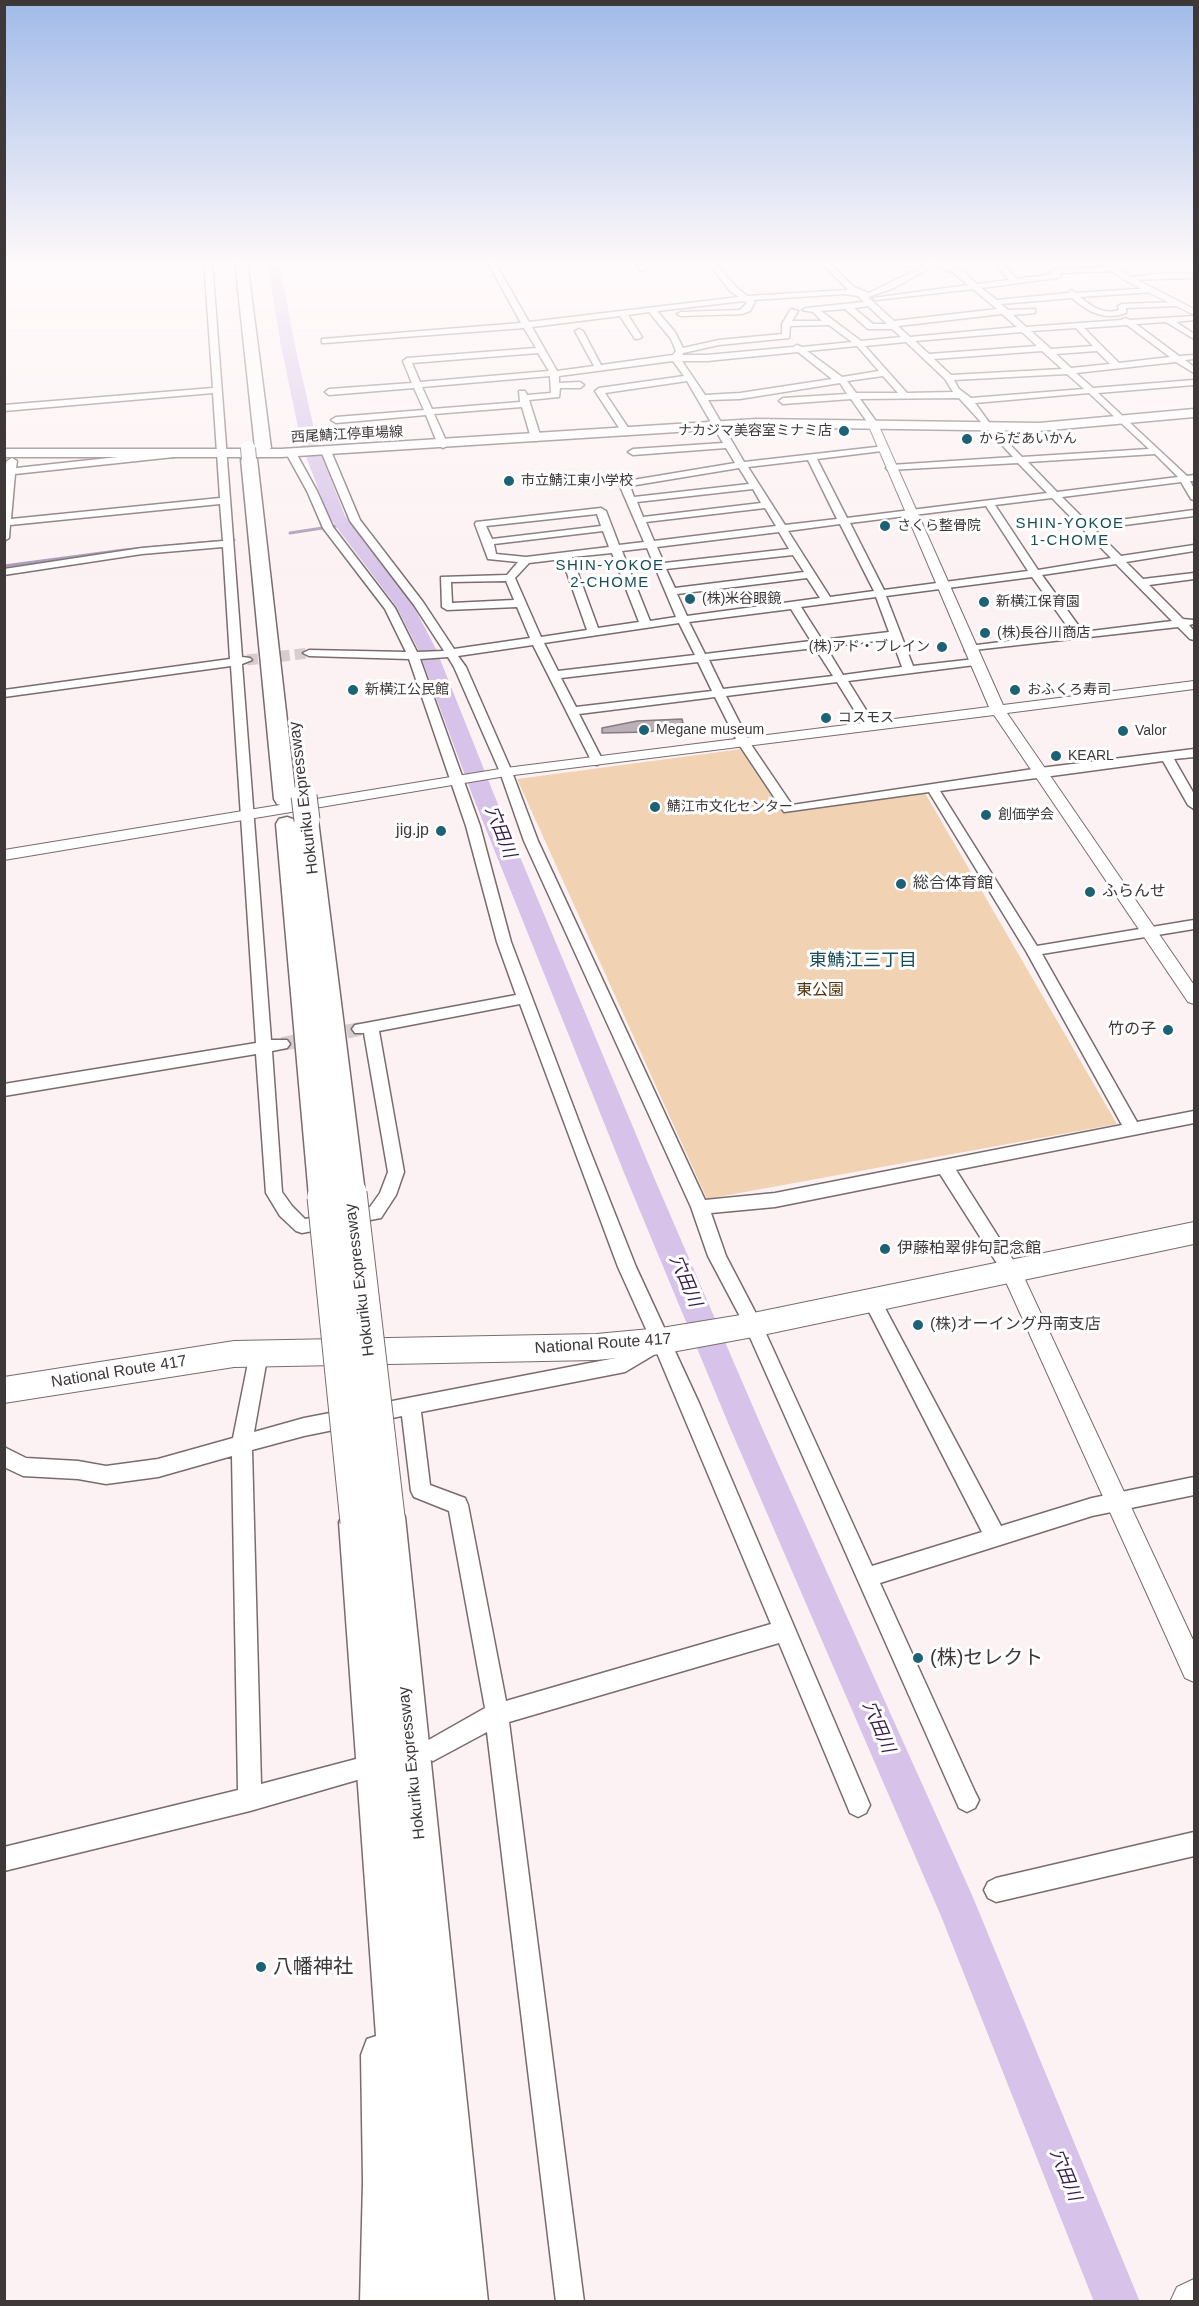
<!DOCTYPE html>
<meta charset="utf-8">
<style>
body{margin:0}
#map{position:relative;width:1199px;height:2306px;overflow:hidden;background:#fdf2f3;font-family:Helvetica,sans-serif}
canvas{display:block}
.frame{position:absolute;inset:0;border:6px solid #3e3839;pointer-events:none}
</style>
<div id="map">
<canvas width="1199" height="2306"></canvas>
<div class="frame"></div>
</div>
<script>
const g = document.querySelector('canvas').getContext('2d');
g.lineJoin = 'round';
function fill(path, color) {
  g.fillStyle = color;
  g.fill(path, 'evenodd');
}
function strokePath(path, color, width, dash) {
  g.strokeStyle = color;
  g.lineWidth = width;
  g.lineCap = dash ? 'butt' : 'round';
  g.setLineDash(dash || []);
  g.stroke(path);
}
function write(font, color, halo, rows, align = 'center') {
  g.font = font + ' Helvetica,"Noto Sans JP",sans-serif';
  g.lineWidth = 6;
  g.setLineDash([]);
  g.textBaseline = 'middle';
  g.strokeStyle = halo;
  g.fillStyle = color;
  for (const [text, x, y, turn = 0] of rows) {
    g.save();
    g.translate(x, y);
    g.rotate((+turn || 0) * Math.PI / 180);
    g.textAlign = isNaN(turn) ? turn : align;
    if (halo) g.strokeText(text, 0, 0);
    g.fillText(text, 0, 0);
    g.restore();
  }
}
fill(new Path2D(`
 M742,749L786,811L925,793L1117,1124L707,1199L517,779Z`), '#f1d3b4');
strokePath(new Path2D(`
 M290,533L342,525
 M4,566L124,550L234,540`), '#a999b4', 3);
fill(new Path2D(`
 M267,261H279L295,346L318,446L345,516L413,605L436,649L495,797L653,1175L763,1430L972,1895L1140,2302H1094L941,1916L731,1430L625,1175L473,797L418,649L396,606L329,517L302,446L281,346Z`), '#d7c3e9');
const building = new Path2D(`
 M682,719L683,723L649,732L602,733V728L637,721Z`);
fill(building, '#bbb0b8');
strokePath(building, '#857b82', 1.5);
strokePath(new Path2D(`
 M247,660L309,653`), '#d7cdce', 11, [11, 5]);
strokePath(new Path2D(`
 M282,1044L360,1029`), '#d7cdce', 14, [14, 8]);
const minor = new Path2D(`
 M204,261H212L242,657L250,658L252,660L242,664L271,1040H287L290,1044L287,1048L272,1051L282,1192L292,1206L305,1219L370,1207L380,1193L388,1172L364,1033H355L352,1029L355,1025L516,995L497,942L466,826L409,659L309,656L303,653L309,650L406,652L385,609L323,528L307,491L286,453L291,450L296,453L317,491L333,527L395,608L417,652L444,651L414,605L350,521L321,451L323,449L331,451L360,520L423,602L454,649L530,638L517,607L447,610L442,607L441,577L507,575L518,562L488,559L475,524L476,522L601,508L606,511L619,545L644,542L619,484L621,482L735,463L726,448L633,455L628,452L633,449L723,443L687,381L605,393L631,432L626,435L623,434L595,391L599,388L684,376L673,361L559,376V383L580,382L584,385L580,388H560L559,397L529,400L541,438L536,441L531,438L522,407L434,414L448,445L443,448L438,445L426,415L336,423L331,420L336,417L424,410L414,388L329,395L325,392L329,389L412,383L403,361L407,358L536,348L524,328L325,343H322V339L521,323L487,261H494L529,322L739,297L730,291L707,261H714L736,287L747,296L848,290L820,261H827L854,287L869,293L934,261H942L941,263L960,269L977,284L1009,280L993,261H1000L1017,279L1053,274L1051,271L1055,269L1111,267H1114V271L1060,273L1061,276L1057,278L981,288L997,300L1068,293L1071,290L1076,293L1151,288H1154V292L1080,297C1092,307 1104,315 1119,310L1118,306L1122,304L1177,302L1181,304L1177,306L1126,308V313C1105,321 1088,312 1072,298L1001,304L1008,310L1035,309V313L1013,315L1026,327L1121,320L1125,318L1130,320L1194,316V320L1176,322L1194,334V339L1166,322L1136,324L1179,356L1194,355V359L1185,360L1194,367V373L1176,362L1076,373L1093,388L1194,380V385L1098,393L1187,476L1194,475V481H1190L1194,489V500L1191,499L1181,482L1062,497L1089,524L1194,510V516L1094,529L1121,556L1194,545V551L1126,562L1143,579L1194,573V579L1149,585L1183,619L1193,620V624L1189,625L1194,631V640L1190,639L1178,627L965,651V647L969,646L1072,633L1032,577L886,596L913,666L975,659L981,662L975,665L848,681L876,726L874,729H866L837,682L726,696L750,743L792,805L1040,768L1194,749V757L1174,759L1194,794V809L1188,805L1163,761L940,791L1037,946L1194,920V929L1042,954L1137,1122L1194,1111V1123L956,1170L1020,1271L1017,1276L1011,1278L1005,1276L940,1174L775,1207L711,1213L726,1256L762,1325L872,1566L982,1532L863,1300L866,1295L872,1293L878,1295L1001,1526L1092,1498L1194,1477V1495L1092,1516L880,1583L975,1792L979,1800L975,1808L967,1812L959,1808L745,1326L708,1256L691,1207L524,841L500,772L454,667L448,657L420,659L480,826L511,942L587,1143L636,1267L699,1403L870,1805L866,1813L858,1817L850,1813L779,1643L509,1722L584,2302H556L487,1732L433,1761L425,1758L422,1750L425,1742L485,1708L449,1511L414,1497L411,1491L402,1416L304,1436L252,1450L261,1784L356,1759L364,1762L367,1770L364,1778L250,1811L4,1871V1847L238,1790L232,1456L158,1477L106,1484L78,1479L23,1476L4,1467V1447L26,1458L78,1461L106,1466L158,1459L233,1438L250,1353L252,1347L259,1345L266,1347L268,1353L254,1432L304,1418L621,1357L650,1338L618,1267L520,1004L379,1031L404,1172L396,1195L381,1218L302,1233L296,1231L280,1216L266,1193L256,1054L4,1096V1084L256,1043L231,666L4,697V690L230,659L223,547L142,554L4,575V569L142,548L223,541L220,504L10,525L9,538L4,541V469L7,461L12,458L17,461L16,468L174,451L179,454L174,457L15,474L11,519L220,498L213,393L4,411V405L213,388ZM935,265L954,273L968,285L873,298L877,300L973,289L997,309L894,321L868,297L894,288ZM844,294L858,296L864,302L806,308L802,310L813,312L822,321H792L798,311L791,309L782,324V334L719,340L683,348L675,332L657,311L744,301L747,303L740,310L681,312L677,314L681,316L742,314L750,311L755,302L753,300ZM868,306L887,324H873L854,308ZM845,309L868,329H892L901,337L861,341L821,311ZM649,312L671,339L676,351L673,355L601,365L583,331L579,329L575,331L594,366L557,371L532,327L620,316L635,339H638L642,337L628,315ZM1002,314L1017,327L910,337L898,326ZM829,325L852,342L802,347L797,345L793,347L707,355H682L683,353L719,345L789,338L790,326ZM1127,325L1170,357L1119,363L1084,328ZM1076,328L1093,346L1051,349L1031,331ZM1022,332L1037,346L929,354L915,341ZM906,342L945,379L953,392L907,393L865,346ZM857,346L879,371L842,377L807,351ZM1042,351L1062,369L951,375L934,359ZM1097,351L1110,364L1071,368L1056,354ZM798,352L832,379L740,393L705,395L682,361H707ZM538,353L549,371L420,382L412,363ZM1067,374L1084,389L971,398L959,389L954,380ZM550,376L551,393L527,395L525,391H519L520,402L432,409L422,387ZM883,376L898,393H856L847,381ZM840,383L847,394L783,398L779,401L783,404L851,399L870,426L873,427L878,424L860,399L959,398L1013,457L891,465L886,468L888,470L1018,463L1047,493L847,518L817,459L882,451L885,450V446L744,462L708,400L740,399ZM1089,393L1149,449L1022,457L991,425L975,403ZM1155,454L1178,477L1057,492L1028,462ZM808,460L837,519L785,525L748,467ZM739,468L749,484L634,497L630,486ZM753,489L761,503L643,517L637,502ZM1052,498L1111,558L1038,570L995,505ZM986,506L1028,571L884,590L850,523ZM765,508L776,526L654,541L646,522ZM597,514L601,526L492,539L486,526ZM840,524L874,591L830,597L788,531ZM603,531L609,547L526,557L496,554L494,544ZM779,532L789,549L664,563L657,547ZM647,548L676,617L650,621L622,551ZM612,553L639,622L598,628L572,557ZM793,555L804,572L675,588L666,569ZM562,559L587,630L541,637L515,578L529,563ZM1116,564L1172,621L1083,632L1042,575ZM807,578L820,598L687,616L677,594ZM506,581L514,600L452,603L451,582ZM876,597L889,632L822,640L801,607ZM791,609L811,641L705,654L689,622ZM679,623L695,655L558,671L544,643ZM892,639L902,667L843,675L826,647ZM533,645L593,764L597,765L603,761L579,714L715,697L738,743L784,812L929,792L1026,951L1122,1125L775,1193L705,1200L538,841L512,772L466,667L458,656ZM815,648L833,676L723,689L709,660ZM698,662L712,691L576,707L561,678ZM657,1353L771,1624L506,1701L468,1505L465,1498L430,1485L421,1412L625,1372Z
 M634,261H641L648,269L641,271Z
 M1166,273L1194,274V278L1127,280L1123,278Z
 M1194,1832V1856L996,1902L988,1898L984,1890L988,1882L996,1878Z`);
const tertiary = new Path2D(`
 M1097,261H1106L1130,276L1194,309V315L1124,280Z
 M873,421L878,424L1003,705L1194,681V689L1007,713L1194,985V1004L1188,1002L994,715L506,776L4,860V850L506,768L989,707L868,424Z
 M1011,1263L1018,1265L1021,1271L1194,1642V1682L1185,1678L1001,1271L1004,1265Z`);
const secondary = new Path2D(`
 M1194,409V417L1039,431L756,427L281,457H4V449H281L756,419L1039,423Z`);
const primary = new Path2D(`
 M1194,2279V2302H1170L1177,2287Z`);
const trunk = new Path2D(`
 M1194,1222V1244L753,1337L661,1354L596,1360L234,1367L4,1403V1377L234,1341L596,1334L661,1328L753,1313Z`);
const motorway = new Path2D(`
 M235,261H247L271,448L263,453L255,448Z
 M249,454L257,459L296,799L293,804L285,806L277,804L274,799L241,459Z
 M307,813L315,815L318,820L365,1193L360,1201L350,1204L340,1201L338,1198L334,1205L324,1208L314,1205L309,1197L276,824L279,819L287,817L296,820L299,815Z
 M388,1501L400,1506L405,1517L488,2302H360L363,2182L361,2055L367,2039L376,2036L339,1522L345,1511L357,1506L369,1511L371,1515L376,1506Z`);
strokePath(minor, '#796c6e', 3);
strokePath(tertiary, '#796c6e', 2);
strokePath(secondary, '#796c6e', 3);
strokePath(primary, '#796c6e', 2);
strokePath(trunk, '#796c6e', 2);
strokePath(motorway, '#796c6e', 3);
fill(minor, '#fff');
fill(tertiary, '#fff');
fill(secondary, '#fff');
fill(primary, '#fff');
fill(trunk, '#fff');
fill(motorway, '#fff');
const motorwayBridgeFar2 = new Path2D(`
 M248,448L249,459`);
const motorwayBridgeFar1 = new Path2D(`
 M304,796L307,820`);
const motorwayBridge = new Path2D(`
 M350,1193L388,1517
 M324,1197L357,1522`);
strokePath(motorwayBridgeFar2, '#796c6e', 16, []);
strokePath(motorwayBridgeFar1, '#796c6e', 27, []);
strokePath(motorwayBridge, '#796c6e', 35, []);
strokePath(motorwayBridgeFar2, '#fff', 14);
strokePath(motorwayBridgeFar1, '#fff', 25);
strokePath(motorwayBridge, '#fff', 33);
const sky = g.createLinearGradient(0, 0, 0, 583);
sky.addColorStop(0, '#a1bae8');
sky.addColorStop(0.45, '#fef9fa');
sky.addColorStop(1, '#fef9fa00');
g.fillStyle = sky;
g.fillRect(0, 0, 1199, 583);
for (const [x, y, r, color] of [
 [844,431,6,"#1d6174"],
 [967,439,6,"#1d6174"],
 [509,481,6,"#1d6174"],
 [885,526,6,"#1d6174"],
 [690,599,6,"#1d6174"],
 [984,602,6,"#1d6174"],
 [985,633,6,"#1d6174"],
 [942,647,6,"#1d6174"],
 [353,690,6,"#1d6174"],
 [1015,690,6,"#1d6174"],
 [826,718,6,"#1d6174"],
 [644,730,6,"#1d6174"],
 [1123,731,6,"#1d6174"],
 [1056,756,6,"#1d6174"],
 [655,807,6,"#1d6174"],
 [986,815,6,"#1d6174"],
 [441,831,6,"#1d6174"],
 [901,884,6,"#1d6174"],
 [1090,892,6,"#1d6174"],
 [1168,1030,6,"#1d6174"],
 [885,1249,6,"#1d6174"],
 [918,1325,6,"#1d6174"],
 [918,1658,6,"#1d6174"],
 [261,1967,6,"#1d6174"]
]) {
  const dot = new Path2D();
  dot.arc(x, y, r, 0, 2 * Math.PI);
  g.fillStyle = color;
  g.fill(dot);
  strokePath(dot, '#fff', 2);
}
write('14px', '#3e3839', '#fff', [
 ["ナカジマ美容室ミナミ店",832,431,"right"],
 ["からだあいかん",979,439],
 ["市立鯖江東小学校",521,481],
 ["さくら整骨院",897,526],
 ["(株)米谷眼鏡",702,599],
 ["新横江保育園",996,602],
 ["(株)長谷川商店",997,633],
 ["(株)アド・ブレイン",930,647,"right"],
 ["新横江公民館",365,690],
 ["おふくろ寿司",1027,690],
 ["コスモス",838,718],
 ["Megane museum",656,730],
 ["Valor",1135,731],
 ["KEARL",1068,756],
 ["鯖江市文化センター",667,807],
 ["創価学会",998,815]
], 'left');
write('14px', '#3e3839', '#fff', [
 ["西尾鯖江停車場線",347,435,-3]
]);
g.letterSpacing = '1.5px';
write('15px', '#174d5b', '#fff', [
 ["SHIN-YOKOE",1070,524],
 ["1-CHOME",1070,541],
 ["SHIN-YOKOE",610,566],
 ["2-CHOME",610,583]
]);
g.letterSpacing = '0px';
write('16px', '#3e3839', '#fff', [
 ["Hokuriku Expressway",304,798,-97],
 ["Hokuriku Expressway",360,1280,-97],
 ["National Route 417",603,1344,-4],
 ["National Route 417",119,1372,-9],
 ["Hokuriku Expressway",412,1763,-96]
]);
write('16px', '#3e3839', '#fff', [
 ["jig.jp",429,831,"right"],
 ["総合体育館",913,884],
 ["ふらんせ",1102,892],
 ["竹の子",1156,1030,"right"],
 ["伊藤柏翠俳句記念館",897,1249],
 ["(株)オーイング丹南支店",930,1325]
], 'left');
write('16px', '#55350e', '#fff', [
 ["東公園",820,991]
]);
write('italic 18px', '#381d4c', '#fff', [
 ["穴田川",500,832,68],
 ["穴田川",685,1281,67],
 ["穴田川",878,1727,67],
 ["穴田川",1065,2175,68]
]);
write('18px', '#174d5b', '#fff', [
 ["東鯖江三丁目",863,961]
]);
write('20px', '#3e3839', '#fff', [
 ["(株)セレクト",930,1658],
 ["八幡神社",273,1967]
], 'left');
</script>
